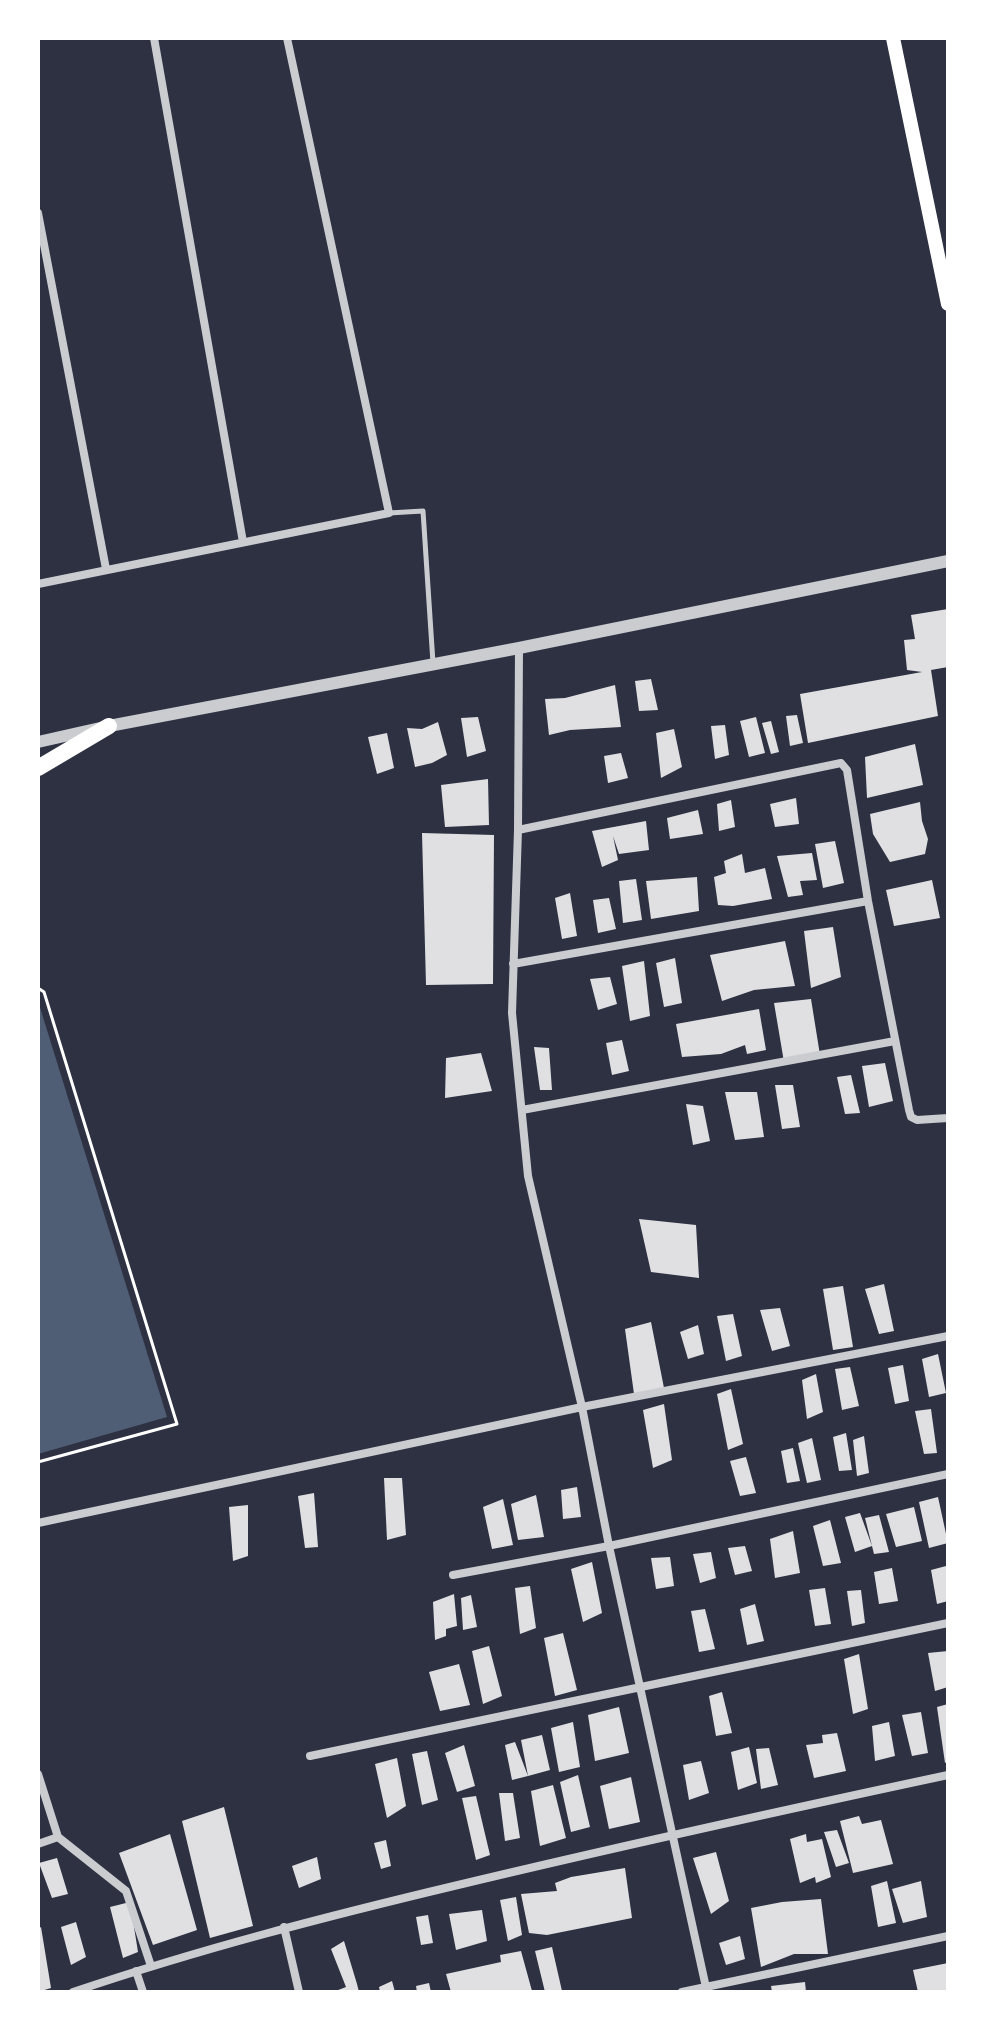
<!DOCTYPE html>
<style>
body{margin:0}
#map{position:relative;width:986px;height:2030px;overflow:hidden;background:#2d3142;font-family:"Archivo Narrow",sans-serif}
canvas{display:block}
.frame{position:absolute;inset:0;border:40px solid #fff;pointer-events:none}
</style>
<div id="map">
<canvas width="986" height="2030"></canvas>
<div class="frame"></div>
</div>
<script>
const g = document.querySelector('canvas').getContext('2d');
g.lineJoin = 'round';
function fill(path, color) {
  g.fillStyle = color;
  g.fill(path, 'evenodd');
}
function strokePath(path, color, width, dash) {
  g.strokeStyle = color;
  g.lineWidth = width;
  g.lineCap = dash ? 'butt' : 'round';
  g.setLineDash(dash || []);
  g.stroke(path);
}
fill(new Path2D(`
 M38,1001L167,1417L38,1454Z`), '#4f5d75');
fill(new Path2D(`
 M948,609V667L931,670L938,716L808,743L800,694L922,672L907,670L904,640L915,639L911,615Z
 M651,679L658,710L639,711L635,681Z
 M615,685L621,727L570,730L549,735L545,699L565,698Z
 M797,715L803,743L790,746L786,716Z
 M478,717L486,751L467,757L461,718Z
 M756,717L765,753L749,757L740,721Z
 M771,721L779,752L771,754L762,723Z
 M438,722L447,755L432,763L415,767L407,728L422,729Z
 M725,725L729,755L715,759L711,726Z
 M674,729L682,767L661,778L656,733Z
 M387,733L394,768L377,774L368,737Z
 M915,744L923,785L867,798L865,757Z
 M621,753L628,778L608,783L604,756Z
 M488,779L489,825L445,827L441,785Z
 M796,798L799,824L775,827L770,804Z
 M731,800L735,827L719,831L717,804Z
 M920,802L922,821L928,839L925,854L890,862L873,834L870,814Z
 M698,810L703,834L670,839L667,818Z
 M646,821L649,850L619,854L613,836L618,860L602,867L592,831Z
 M422,833L494,835L493,984L426,985Z
 M835,841L844,883L823,888L815,844Z
 M812,853L817,880L800,881L803,895L788,897L777,856Z
 M742,854L745,873L765,868L772,899L733,906L718,905L714,877L726,873L724,861Z
 M697,877L699,911L651,919L646,881Z
 M636,879L642,920L623,923L619,881Z
 M932,880L940,918L894,926L886,890Z
 M570,893L577,936L562,939L555,898Z
 M609,898L616,929L598,933L593,900Z
 M833,927L841,977L811,988L804,931Z
 M785,941L795,986L754,990L722,1001L710,955Z
 M675,958L682,1003L664,1007L656,963Z
 M644,961L650,1016L630,1021L622,966Z
 M610,977L617,1004L598,1010L590,979Z
 M811,999L820,1055L784,1062L774,1003Z
 M759,1009L766,1050L747,1054L745,1045L721,1054L682,1057L676,1024Z
 M622,1040L629,1071L612,1075L606,1043Z
 M534,1047L549,1048L552,1090H540Z
 M481,1053L492,1091L445,1098L446,1058Z
 M885,1063L893,1101L869,1107L862,1066Z
 M851,1075L860,1113L845,1114L837,1077Z
 M775,1085H793L800,1127L782,1129Z
 M725,1092H757L764,1137L735,1140Z
 M686,1104L703,1106L710,1141L693,1145Z
 M639,1219L696,1225L699,1278L651,1272Z
 M884,1284L894,1331L879,1334L865,1289Z
 M843,1286L853,1347L833,1350L823,1289Z
 M780,1308L790,1346L772,1351L760,1310Z
 M733,1314L742,1356L726,1361L717,1316Z
 M651,1322L664,1388L634,1394L625,1329Z
 M698,1325L704,1354L688,1359L680,1332Z
 M938,1354L946,1393L929,1397L922,1359Z
 M903,1365L909,1401L895,1404L888,1368Z
 M850,1367L859,1406L842,1410L835,1369Z
 M816,1374L823,1412L807,1419L802,1380Z
 M731,1389L743,1444L728,1450L717,1394Z
 M664,1404L672,1460L653,1468L643,1410Z
 M931,1409L937,1453L924,1454L915,1411Z
 M846,1433L852,1470L839,1471L833,1437Z
 M864,1436L869,1473L857,1476L853,1440Z
 M812,1438L821,1480L807,1483L798,1443Z
 M793,1448L800,1481L787,1483L781,1451Z
 M746,1457L756,1493L740,1496L730,1461Z
 M384,1478H402L406,1535L387,1540Z
 M577,1487L581,1517L563,1519L561,1490Z
 M314,1493L318,1547L305,1548L298,1496Z
 M536,1495L544,1537L518,1540L511,1504Z
 M938,1497L948,1543L929,1548L919,1502Z
 M503,1499L513,1545L492,1549L483,1507Z
 M248,1505V1556L233,1561L229,1507Z
 M914,1507L922,1541L896,1547L886,1514Z
 M860,1513L872,1546L865,1518L879,1515L889,1552L874,1554L872,1546L855,1552L845,1517Z
 M830,1520L841,1563L823,1566L813,1526Z
 M793,1531L800,1573L775,1578L770,1539Z
 M745,1546L752,1571L735,1575L728,1548Z
 M711,1552L716,1578L700,1583L693,1554Z
 M670,1557L674,1586L656,1589L651,1558Z
 M592,1562L602,1613L583,1622L571,1569Z
 M946,1566L948,1601L937,1604L931,1570Z
 M892,1568L898,1601L879,1604L874,1572Z
 M530,1586L536,1628L520,1634L515,1588Z
 M825,1588L831,1624L815,1626L809,1590Z
 M861,1590L865,1623L852,1626L847,1591Z
 M454,1594L457,1626L446,1629V1636L435,1640L433,1602Z
 M471,1595L477,1627L463,1630L461,1598Z
 M755,1604L764,1641L747,1645L740,1609Z
 M705,1609L715,1649L699,1652L691,1611Z
 M563,1633L577,1690L555,1696L544,1638Z
 M489,1646L502,1696L483,1704L472,1651Z
 M948,1651V1687L935,1691L928,1653Z
 M859,1654L868,1709L853,1714L844,1659Z
 M459,1664L470,1705L440,1711L429,1672Z
 M722,1692L732,1733L716,1736L709,1696Z
 M948,1704V1761L945,1763L937,1707Z
 M619,1707L629,1753L595,1761L588,1715Z
 M921,1712L928,1753L912,1756L902,1715Z
 M573,1722L580,1767L559,1772L551,1728Z
 M889,1722L895,1756L875,1761L872,1726Z
 M837,1733L846,1771L814,1778L806,1745L823,1743L822,1735Z
 M542,1735L550,1770L528,1776L521,1740Z
 M515,1742L528,1776L512,1780L505,1745Z
 M464,1745L475,1786L457,1792L445,1753Z
 M749,1747L757,1783L738,1790L731,1752Z
 M769,1748L778,1785L761,1789L756,1749Z
 M427,1751L438,1800L422,1805L412,1754Z
 M397,1758L406,1806L387,1818L375,1764Z
 M701,1761L709,1793L689,1800L683,1765Z
 M578,1775L590,1827L571,1832L560,1782Z
 M631,1777L640,1822L609,1829L600,1786Z
 M553,1785L566,1838L540,1846L531,1791Z
 M499,1793H513L520,1838L505,1841Z
 M476,1796L490,1855L476,1860L462,1798Z
 M224,1807L253,1926L210,1938L182,1821Z
 M859,1816L862,1824L881,1820L893,1864L853,1873L840,1821Z
 M837,1830L849,1863L836,1867L824,1832Z
 M170,1834L197,1930L153,1945L119,1853Z
 M806,1834L807,1842L822,1839L831,1877L816,1883L815,1877L800,1883L790,1839Z
 M386,1840L391,1866L381,1869L374,1843Z
 M716,1852L729,1901L711,1914L693,1858Z
 M317,1857L321,1879L299,1888L292,1866Z
 M57,1858L68,1894L52,1898L39,1863Z
 M625,1868L632,1918L547,1935L529,1933L521,1894L557,1891L555,1883L571,1877Z
 M887,1881L896,1923L878,1927L871,1886Z
 M921,1881L927,1917L903,1923L892,1889Z
 M516,1897L522,1935L508,1941L500,1900Z
 M821,1899L828,1954H794L761,1967L751,1908L782,1902Z
 M130,1902L138,1952L123,1958L110,1907Z
 M482,1910L487,1941L456,1950L449,1914Z
 M428,1915L433,1943L421,1945L416,1917Z
 M76,1922L86,1957L71,1965L61,1927Z
 M41,1927L51,1988L38,1992V1929Z
 M740,1936L745,1959L726,1965L719,1943Z
 M344,1941L357,1984L359,1992H333L346,1987L331,1949Z
 M552,1947L562,1991L545,1992L535,1951Z
 M521,1951L532,1991L451,1992L446,1974L501,1962L500,1955Z
 M948,1963V1992H918L913,1970Z
 M392,1981L395,1992H380L379,1987Z
 M805,1982L806,1992H772L771,1986Z
 M429,1983L431,1992H417L416,1986Z`), '#e0e0e3');
strokePath(new Path2D(`
 M38,988L44,992L177,1424L38,1462`), '#fff', 3);
strokePath(new Path2D(`
 M389,513L423,511L433,663`), '#caccd0', 5);
strokePath(new Path2D(`
 M154,38L243,542
 M38,213L106,569
 M38,584L389,513L287,38
 M519,648L518,830L512,1013L528,1176L582,1407L609,1546L707,1992
 M518,830L841,763L847,770L868,901L909,1110L911,1117L917,1120L948,1118
 M513,964L868,901
 M522,1110L895,1041
 M38,1523L582,1407L948,1336
 M453,1575L609,1546L948,1474
 M310,1756L948,1623
 M38,1774L58,1837L126,1891L151,1966
 M38,1844L58,1837
 M284,1927L299,1992
 M136,1971L143,1992
 M73,1992C200,1949 328,1916 458,1885C621,1846 784,1810 948,1775
 M682,1992L948,1936`), '#caccd0', 8);
strokePath(new Path2D(`
 M38,742L109,726L519,648L948,561`), '#caccd0', 12);
strokePath(new Path2D(`
 M893,38L948,304`), '#fff', 14);
strokePath(new Path2D(`
 M38,768L109,726`), '#fff', 16);
</script>
